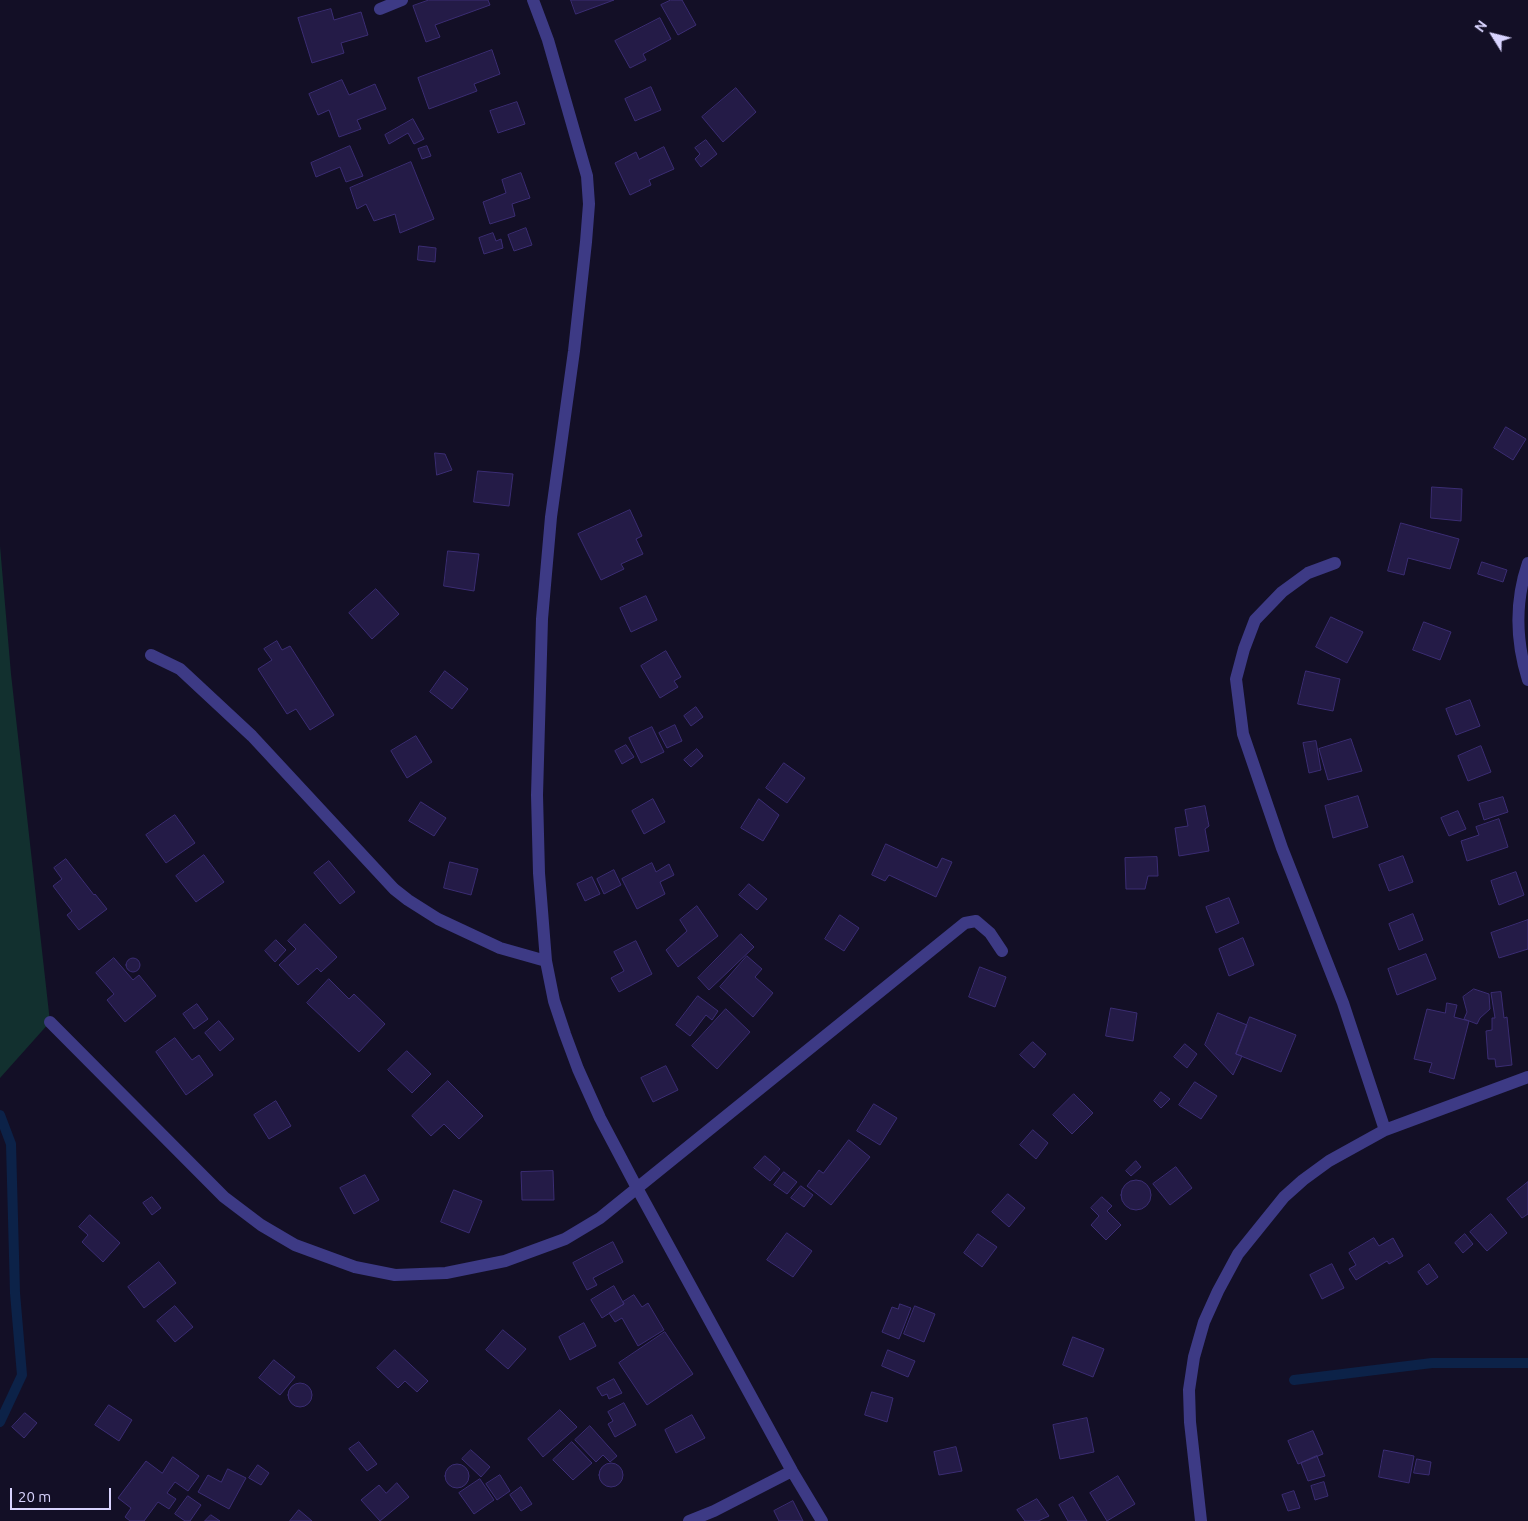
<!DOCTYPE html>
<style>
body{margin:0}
#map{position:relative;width:1528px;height:1521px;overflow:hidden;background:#130f26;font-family:Ubuntu,sans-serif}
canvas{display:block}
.north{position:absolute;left:1468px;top:10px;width:50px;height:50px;-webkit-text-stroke:4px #130f26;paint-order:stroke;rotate:306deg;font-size:14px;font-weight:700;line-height:20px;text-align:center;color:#d9d4ff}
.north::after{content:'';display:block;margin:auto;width:18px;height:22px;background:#d9d4ff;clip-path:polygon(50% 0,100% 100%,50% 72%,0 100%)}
.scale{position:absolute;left:10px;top:1488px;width:101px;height:22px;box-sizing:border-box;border:2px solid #d9d4ff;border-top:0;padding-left:6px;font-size:15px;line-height:18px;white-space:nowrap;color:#d9d4ff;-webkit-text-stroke:4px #130f26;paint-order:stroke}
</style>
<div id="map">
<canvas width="1528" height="1521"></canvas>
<div class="north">N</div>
<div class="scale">20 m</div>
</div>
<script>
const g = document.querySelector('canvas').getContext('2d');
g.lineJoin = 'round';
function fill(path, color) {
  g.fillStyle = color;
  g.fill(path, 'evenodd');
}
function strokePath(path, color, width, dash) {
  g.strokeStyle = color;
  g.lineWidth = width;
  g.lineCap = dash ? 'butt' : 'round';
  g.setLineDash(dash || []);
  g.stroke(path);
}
fill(new Path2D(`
 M0,546L11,674L50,1022L0,1078Z`), '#12302f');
strokePath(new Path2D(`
 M0,1115L11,1144L15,1293L22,1375L0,1422
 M1294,1380L1432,1363H1528`), '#0c2248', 10);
const building = new Path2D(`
 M429,0H488L490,5L435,25L440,37L426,42L413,6Z
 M571,0H614L576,14Z
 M671,0H682L696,25L678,35L661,5Z
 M331,9L334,20L361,12L368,35L341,43L344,53L312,63L298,18Z
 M660,18L671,39L643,54L646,60L630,68L615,41Z
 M492,50L500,74L474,84L477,91L429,109L418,78Z
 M342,80L349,95L375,84L386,109L357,120L361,129L339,137L329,110L318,115L309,94Z
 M651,87L661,110L635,121L625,99Z
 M736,88L756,112L723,142L702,117Z
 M517,102L525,124L498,133L490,111Z
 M413,119L424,139L414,144L408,133L389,144L385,135Z
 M706,140L717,154L701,167L695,159L700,154L695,148Z
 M350,146L363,176L346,182L340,167L316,177L311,163Z
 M427,146L431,156L422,159L418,149Z
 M664,147L674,169L649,180L651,185L630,195L615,163L636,152L639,159Z
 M411,162L434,219L400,233L395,214L374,221L366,204L357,209L350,188Z
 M521,173L530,198L512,204L515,216L490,224L483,202L506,193L502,180Z
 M526,228L532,245L514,251L508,235Z
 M493,233L496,241L501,239L503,248L484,254L479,238Z
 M419,246L436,248L435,262L418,260Z
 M1506,427L1526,439L1513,460L1494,448Z
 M435,453L445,454L452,470L437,475Z
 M478,471L513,474L509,506L474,502Z
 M1432,487L1462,489L1461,521L1431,518Z
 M630,510L642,536L636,539L643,554L621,564L624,569L601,580L578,534Z
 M1401,523L1459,539L1450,569L1408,558L1404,575L1388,571Z
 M448,551L479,554L474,591L444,586Z
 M1482,562L1507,570L1503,582L1478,574Z
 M376,589L399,614L372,639L349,613Z
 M646,596L657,620L631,632L620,608Z
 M1331,617L1363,632L1347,663L1316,647Z
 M1424,622L1451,632L1440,660L1413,650Z
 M277,641L282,650L290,646L334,715L310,730L296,709L287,714L258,669L272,660L264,649Z
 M666,651L681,677L674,681L678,687L660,698L641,666Z
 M445,671L468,689L452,709L430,692Z
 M1306,671L1340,679L1333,711L1298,704Z
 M1470,700L1480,726L1456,735L1446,709Z
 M696,707L703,717L691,726L684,716Z
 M675,725L682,741L667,748L659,733Z
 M652,727L664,752L641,763L629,738Z
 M416,736L432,762L407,778L391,751Z
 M1351,739L1362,771L1328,780L1319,749Z
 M1316,741L1321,770L1309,773L1303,743Z
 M626,745L634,757L622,764L615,751Z
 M1481,746L1491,772L1468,781L1458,756Z
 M697,749L703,756L691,767L684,760Z
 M784,763L805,778L787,803L766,788Z
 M1358,796L1368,827L1333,838L1325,806Z
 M1503,797L1508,812L1484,820L1479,804Z
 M653,799L665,822L644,834L632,811Z
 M759,799L779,815L763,841L741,828Z
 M421,802L446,818L434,836L409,821Z
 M1205,806L1209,826L1205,829L1209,851L1179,856L1175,828L1188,826L1185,810Z
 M1458,811L1466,829L1449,836L1441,818Z
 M175,815L195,843L166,863L146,835Z
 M1499,819L1508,847L1467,861L1461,841L1479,835L1476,827Z
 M886,844L937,868L942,858L952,862L936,897L889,875L885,881L872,875Z
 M204,855L224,882L196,902L176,876Z
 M1403,856L1413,882L1389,891L1379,865Z
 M1157,857L1158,876H1148L1145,889H1126L1125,858Z
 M66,859L94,895L95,894L107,909L79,930L67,915L72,911L53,886L62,879L54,868Z
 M329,861L355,892L340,904L314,873Z
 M450,862L478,869L471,895L444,888Z
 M652,863L656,872L669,864L674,875L660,882L665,894L637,909L622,879Z
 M614,870L621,885L604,894L597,879Z
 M1516,872L1524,895L1499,905L1491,881Z
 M592,877L600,894L585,901L577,884Z
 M749,884L767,899L757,910L739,895Z
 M1229,898L1239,923L1216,933L1206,907Z
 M697,906L718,936L678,967L666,950L687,931L680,920Z
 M1413,914L1423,940L1399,950L1389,924Z
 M840,915L859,928L844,951L825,939Z
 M1528,920V949L1499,958L1491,933Z
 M305,924L337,957L321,972L317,968L298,985L279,965L296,949L288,941Z
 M741,934L754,947L709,990L698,978Z
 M1243,938L1254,965L1229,976L1219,949Z
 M276,940L286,950L275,962L265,951Z
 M636,941L652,974L619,992L611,978L624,971L614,952Z
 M1426,954L1436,979L1397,995L1388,969Z
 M747,956L762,969L755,977L773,993L753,1017L720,987Z
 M126 965a7 7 0 1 1 14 0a7 7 0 1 1-14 0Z
 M114,958L133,980L139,975L156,996L125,1022L107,1000L114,994L96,973Z
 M980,967L1006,977L995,1007L969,997Z
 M329,979L349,999L354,994L385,1024L359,1052L307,1003Z
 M1474,989L1489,994L1490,1009L1480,1018L1477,1024L1464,1019L1467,1012L1463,997Z
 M1501,992L1504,1018L1507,1017L1512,1065L1496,1067L1495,1059H1488L1486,1031L1492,1030V1018H1495L1491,993Z
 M698,996L718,1011L712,1020L706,1015L690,1036L676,1025Z
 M1447,1003L1457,1005L1454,1017L1469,1021L1454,1079L1429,1072L1432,1063L1414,1059L1427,1009L1445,1013Z
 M197,1004L208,1019L194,1029L183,1014Z
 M1111,1008L1137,1013L1133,1041L1106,1036Z
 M726,1009L750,1032L717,1069L692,1046Z
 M1218,1013L1247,1025L1236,1054L1242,1056L1233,1075L1205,1045Z
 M1250,1017L1296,1035L1281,1072L1236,1054Z
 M219,1021L234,1039L220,1051L205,1033Z
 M175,1038L192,1060L199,1055L213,1075L186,1095L156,1052Z
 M1033,1042L1046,1054L1034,1068L1020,1055Z
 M1185,1044L1197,1054L1187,1068L1174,1057Z
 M407,1051L431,1074L412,1093L388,1070Z
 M666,1066L678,1090L653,1102L641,1078Z
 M448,1081L483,1116L459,1139L444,1124L431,1136L412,1116Z
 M1195,1082L1217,1096L1201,1119L1179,1105Z
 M1161,1092L1170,1099L1161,1108L1154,1101Z
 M1074,1094L1093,1113L1072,1134L1053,1115Z
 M276,1101L291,1126L269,1139L254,1115Z
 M874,1104L897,1118L880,1145L857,1131Z
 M1033,1130L1048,1143L1036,1159L1020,1145Z
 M849,1140L870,1157L831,1205L807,1186L819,1170L823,1173Z
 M765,1156L780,1169L770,1181L754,1168Z
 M1136,1161L1141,1167L1131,1176L1126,1171Z
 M1176,1167L1192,1188L1170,1205L1153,1184Z
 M553,1171L554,1200H522L521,1172Z
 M784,1172L797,1182L787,1194L774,1185Z
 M365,1175L379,1200L354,1214L340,1188Z
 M1121 1195a15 15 0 1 1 30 0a15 15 0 1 1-30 0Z
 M1528,1182V1214L1522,1218L1507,1199Z
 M801,1186L813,1195L804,1207L791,1198Z
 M454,1190L482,1201L469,1233L441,1222Z
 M1008,1194L1025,1208L1009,1227L992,1212Z
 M152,1197L161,1208L152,1215L143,1203Z
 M1102,1197L1112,1206L1107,1211L1121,1225L1106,1240L1091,1225L1099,1216L1091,1208Z
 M1491,1214L1507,1233L1487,1251L1470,1232Z
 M90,1215L120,1243L103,1262L82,1242L88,1235L79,1227Z
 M787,1233L812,1251L793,1277L767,1260Z
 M978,1234L997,1247L982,1267L964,1253Z
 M1465,1234L1473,1244L1463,1253L1455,1243Z
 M1374,1238L1379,1246L1393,1238L1403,1256L1389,1264L1387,1261L1356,1280L1349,1269L1356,1265L1349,1253Z
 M613,1242L623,1262L593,1278L597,1285L587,1290L573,1263Z
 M159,1262L176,1283L144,1308L128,1287Z
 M1332,1264L1344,1288L1322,1299L1310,1275Z
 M1429,1264L1438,1277L1427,1285L1418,1272Z
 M614,1286L624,1304L602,1318L591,1300Z
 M634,1295L642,1307L648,1303L664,1330L638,1346L622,1318L615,1322L609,1313L624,1304L623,1302Z
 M900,1304L911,1308L899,1339L882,1332L892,1307L898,1309Z
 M175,1306L193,1327L175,1342L157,1321Z
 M915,1306L935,1314L924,1342L904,1334Z
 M584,1323L596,1346L570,1360L559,1337Z
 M503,1330L526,1349L508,1369L486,1350Z
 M665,1332L693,1374L647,1405L619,1363Z
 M1073,1337L1104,1349L1093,1377L1063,1365Z
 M395,1350L428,1381L417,1392L405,1381L398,1388L377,1368Z
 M888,1350L915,1361L908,1377L882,1366Z
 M274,1360L295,1377L280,1395L259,1378Z
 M614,1379L622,1393L609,1399L607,1394L602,1396L597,1388Z
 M288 1395a12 12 0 1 1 24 0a12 12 0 1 1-24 0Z
 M872,1392L893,1398L887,1422L865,1415Z
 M624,1403L636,1425L615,1437L608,1424L613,1421L608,1412Z
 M109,1405L132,1420L119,1441L95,1425Z
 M560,1410L577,1427L543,1457L528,1439Z
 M25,1413L37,1423L24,1438L12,1427Z
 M692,1415L705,1438L676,1453L665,1430Z
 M1087,1418L1094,1452L1060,1459L1053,1425Z
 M590,1426L617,1456L610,1462L603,1455L596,1462L575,1440Z
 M1313,1431L1323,1454L1298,1464L1288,1441Z
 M359,1442L377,1464L367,1471L349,1449Z
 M572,1442L592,1463L573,1480L553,1460Z
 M956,1447L962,1471L939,1475L934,1452Z
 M471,1450L490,1467L481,1477L462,1459Z
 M1384,1450L1414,1456L1409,1483L1379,1477Z
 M1317,1456L1325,1476L1308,1481L1301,1463Z
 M173,1457L199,1476L188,1491L175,1482L167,1493L176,1499L169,1509L158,1502L144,1521H130L125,1517L131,1508L118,1498L146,1461L162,1473Z
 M1417,1459L1431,1462L1429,1475L1414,1473Z
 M599 1475a12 12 0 1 1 24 0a12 12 0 1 1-24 0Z
 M445 1476a12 12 0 1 1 24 0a12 12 0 1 1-24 0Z
 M258,1465L269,1473L261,1485L249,1478Z
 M228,1469L246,1478L229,1509L198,1492L208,1475L221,1482Z
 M500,1475L510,1491L497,1500L486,1484Z
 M1118,1476L1135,1504L1107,1521L1090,1493Z
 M480,1479L494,1500L474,1514L459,1493Z
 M1324,1482L1328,1496L1315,1500L1311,1486Z
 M397,1483L409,1497L380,1521L361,1500L379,1485L386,1493Z
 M521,1487L532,1504L521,1511L510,1495Z
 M1294,1491L1300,1508L1288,1511L1282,1495Z
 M188,1496L201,1505L190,1521H185L175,1514Z
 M1073,1497L1087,1521H1068L1059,1505Z
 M1037,1499L1049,1516L1038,1521H1025L1017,1510Z
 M793,1501L803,1521H779L774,1511Z
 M299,1510L312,1521H290Z
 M211,1515L220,1521H205Z`);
fill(building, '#241b47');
strokePath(building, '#3b2d73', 1);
strokePath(new Path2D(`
 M533,0L548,40L587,176L589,204L586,242L574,351L551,517L542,619L537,795L539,873L546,961L554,1001L565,1034L578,1069L600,1118L637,1188L792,1471L822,1521
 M380,9L402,0
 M1335,563L1308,573L1282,592L1255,620L1244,649L1236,679L1243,734L1282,848L1343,1003L1385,1130
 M1528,563C1515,601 1516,642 1528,680
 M151,655L180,669L252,736L394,889L408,900L438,919L500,948L546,961
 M50,1022L224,1197L261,1225L295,1245L355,1267L395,1275L446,1273L505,1261L565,1239L600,1218L965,923L976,921L990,933L1002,951
 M689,1521L714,1511L792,1471
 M1201,1521L1190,1422L1189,1390L1194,1357L1204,1322L1218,1291L1238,1254L1284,1197L1303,1180L1329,1161L1385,1130L1528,1077`), '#3d3a85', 12);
</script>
